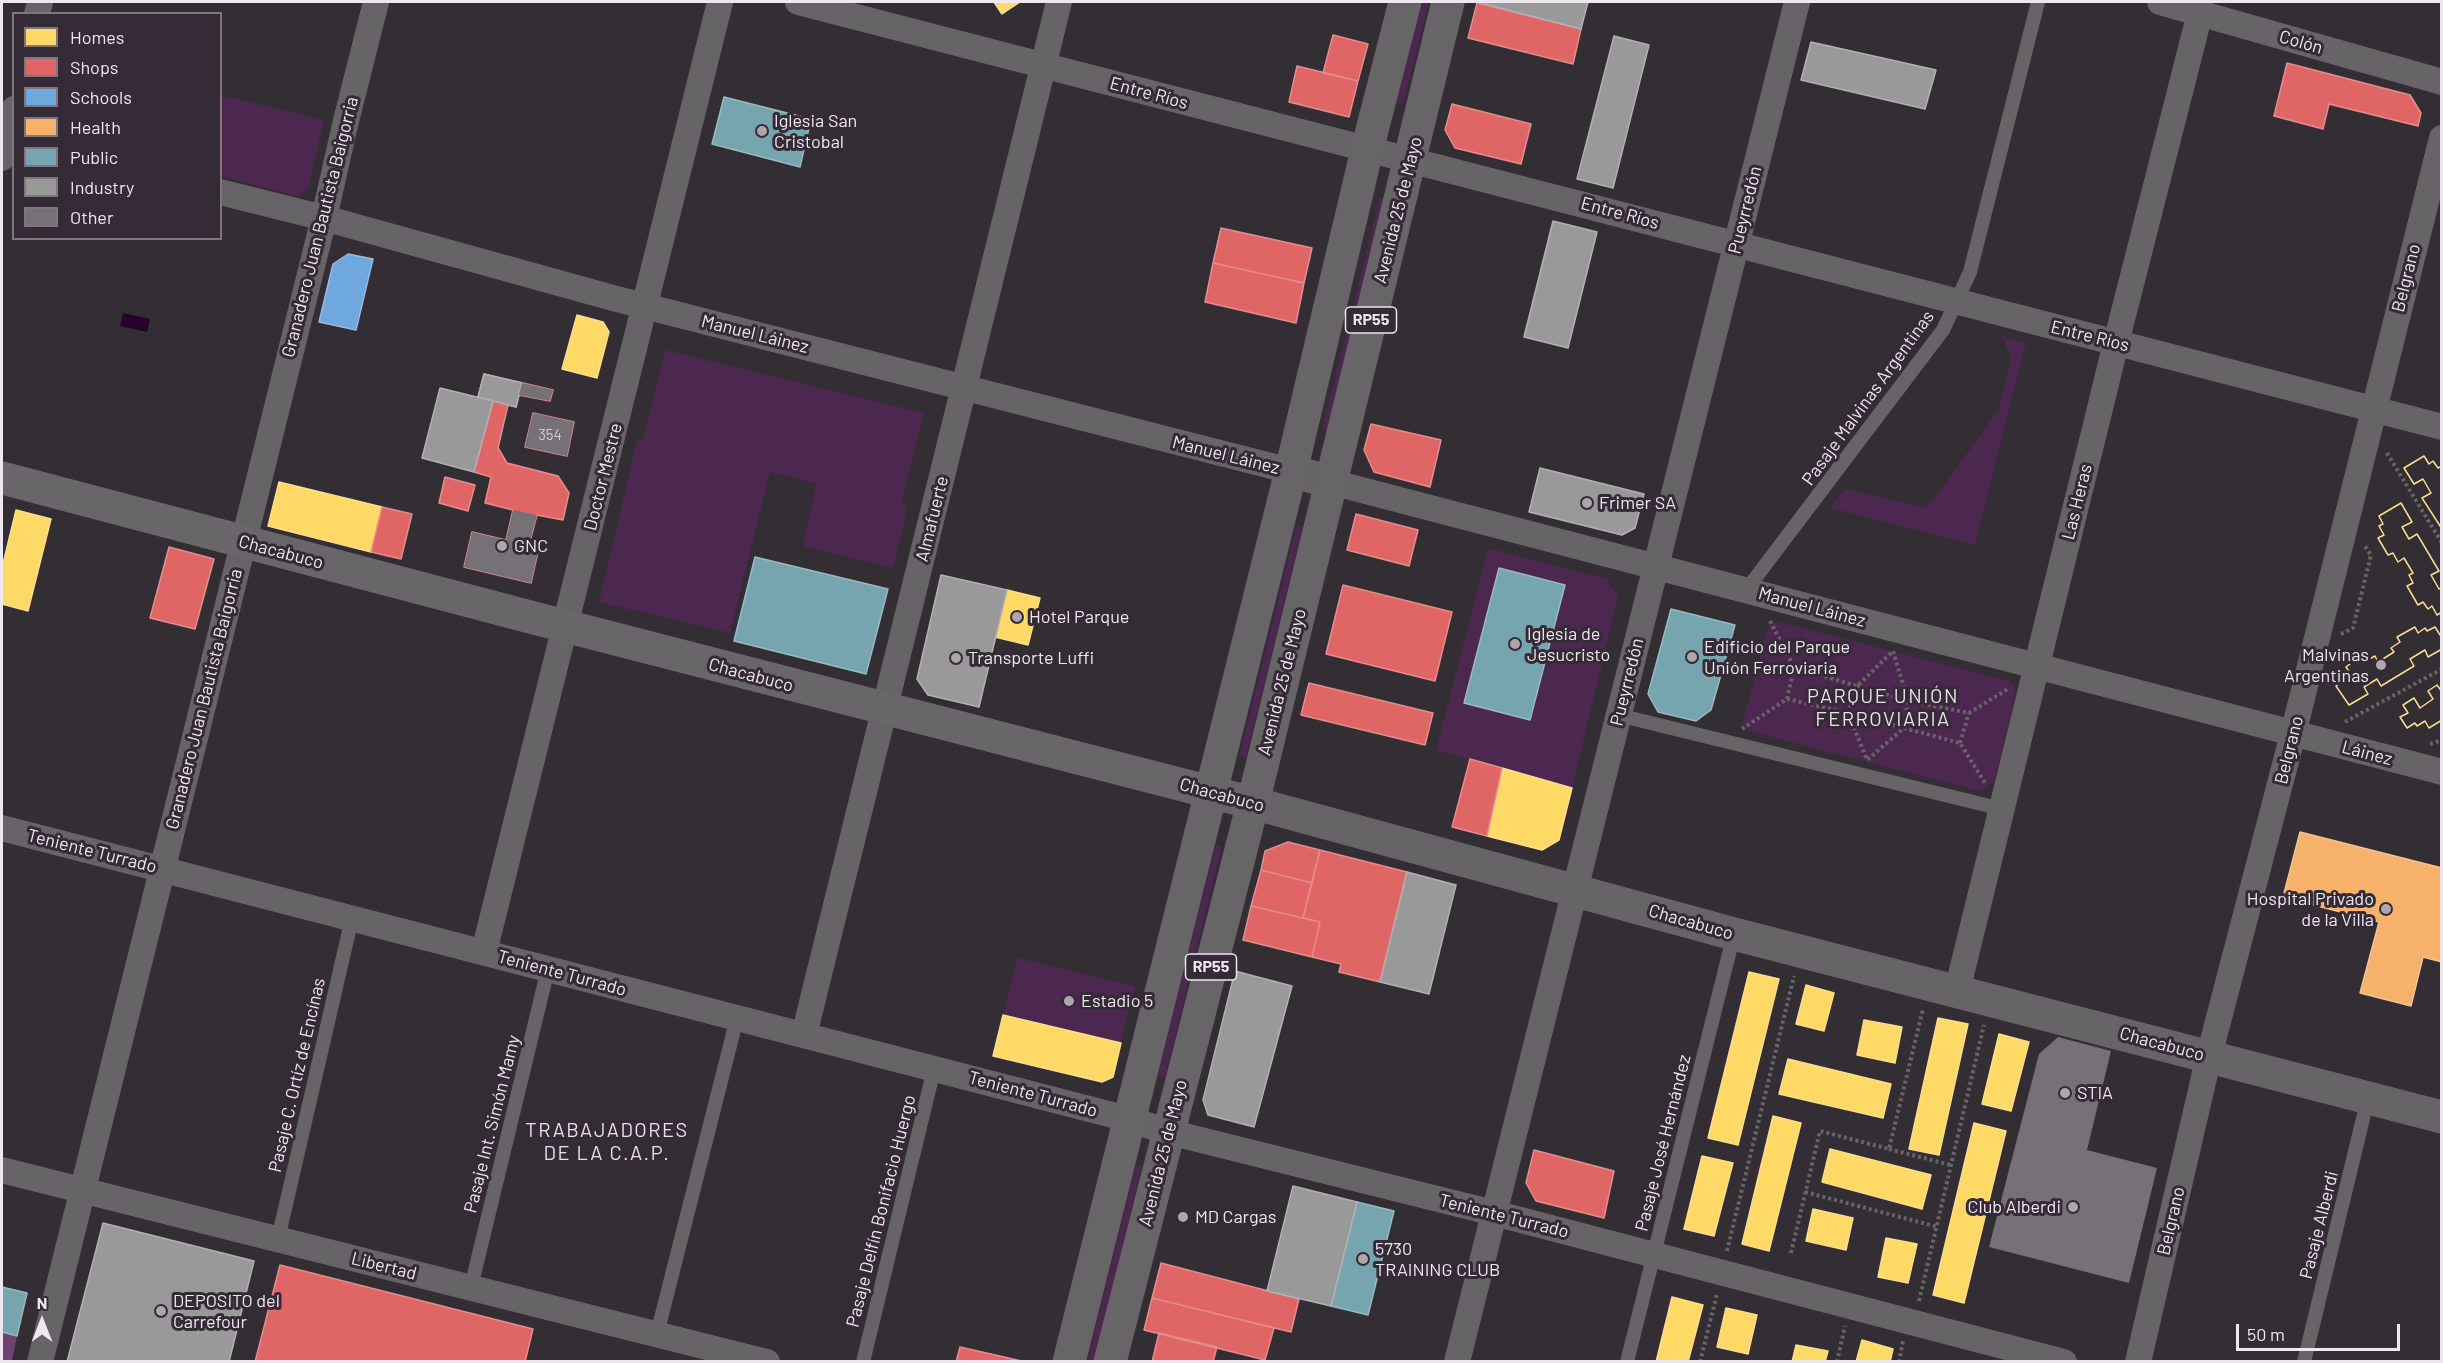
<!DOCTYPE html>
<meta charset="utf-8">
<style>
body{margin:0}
#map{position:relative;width:2443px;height:1363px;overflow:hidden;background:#332e33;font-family:Barlow,sans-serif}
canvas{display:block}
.frame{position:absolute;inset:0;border:3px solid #eee7ef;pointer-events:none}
.legend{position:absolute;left:12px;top:12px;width:210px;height:228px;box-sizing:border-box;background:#352b36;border:2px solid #7f7680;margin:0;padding:8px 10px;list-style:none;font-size:18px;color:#eee7ef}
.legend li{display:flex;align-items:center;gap:12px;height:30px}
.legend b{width:30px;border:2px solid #7f7680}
.north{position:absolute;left:12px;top:1291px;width:60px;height:60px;-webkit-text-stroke:4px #352b36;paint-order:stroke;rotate:0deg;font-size:16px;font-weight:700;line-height:24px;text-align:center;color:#eee7ef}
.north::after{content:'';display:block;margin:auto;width:21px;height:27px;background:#eee7ef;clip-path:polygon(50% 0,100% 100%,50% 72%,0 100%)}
.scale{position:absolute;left:2236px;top:1324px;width:164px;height:27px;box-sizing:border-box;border:3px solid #eee7ef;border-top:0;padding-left:8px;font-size:18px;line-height:21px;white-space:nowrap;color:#eee7ef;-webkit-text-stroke:4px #352b36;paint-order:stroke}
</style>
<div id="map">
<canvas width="2443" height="1363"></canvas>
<div class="frame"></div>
<ul class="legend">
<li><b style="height:16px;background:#ffd966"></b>Homes</li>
<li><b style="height:16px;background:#e06666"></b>Shops</li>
<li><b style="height:16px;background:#6fa8dc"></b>Schools</li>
<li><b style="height:16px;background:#f6b26b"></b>Health</li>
<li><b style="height:16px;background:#76a5af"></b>Public</li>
<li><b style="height:16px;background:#999"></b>Industry</li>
<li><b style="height:16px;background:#767176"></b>Other</li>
</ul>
<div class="north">N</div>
<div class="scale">50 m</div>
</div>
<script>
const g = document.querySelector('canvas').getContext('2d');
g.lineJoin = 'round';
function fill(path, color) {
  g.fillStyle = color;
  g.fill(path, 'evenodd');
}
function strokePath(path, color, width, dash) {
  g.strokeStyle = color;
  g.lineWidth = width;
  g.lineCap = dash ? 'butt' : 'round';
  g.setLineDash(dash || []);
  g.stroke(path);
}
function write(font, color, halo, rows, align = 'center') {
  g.font = font + ' Barlow,sans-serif';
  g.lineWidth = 6;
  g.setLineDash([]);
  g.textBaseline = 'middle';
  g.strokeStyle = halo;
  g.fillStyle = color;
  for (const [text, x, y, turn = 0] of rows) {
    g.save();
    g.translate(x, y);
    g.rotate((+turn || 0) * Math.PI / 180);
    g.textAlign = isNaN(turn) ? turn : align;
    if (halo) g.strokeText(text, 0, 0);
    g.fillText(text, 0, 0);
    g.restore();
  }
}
fill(new Path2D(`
 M1422,2H1429L1403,104L1397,102Z
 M220,95L324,120L308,188L299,197L221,176Z
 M1380,198L1386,199L1329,430L1322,429Z
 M2002,336L2026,343L1975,545L1830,508L1845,489L1927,508L1998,411L2011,357Z
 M665,350L924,413L901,504L908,506L893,568L802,546L817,484L770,472L730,633L599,602L637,440L642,441Z
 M1297,525L1303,527L1246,757L1239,756Z
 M1488,548L1607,579L1618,597L1572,788L1436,750Z
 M1770,620L2010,681L2016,691L1994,782L1979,791L1741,729Z
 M1216,845L1222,846L1165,1077L1158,1076Z
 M1017,958L1135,986L1121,1043L1003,1015Z
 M1136,1165L1142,1167L1094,1361L1087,1362Z`), '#4c274f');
fill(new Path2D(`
 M2,1332L17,1336L12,1361H2Z`), '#714075');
fill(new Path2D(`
 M123,313L150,319L147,332L120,326Z`), '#26042a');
const homes = new Path2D(`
 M994,2H1020L1002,14Z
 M577,315L603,322L609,332L597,378L562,369Z
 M2424,456L2429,464L2433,461L2438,468L2442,466V529L2422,498L2431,493L2423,479L2414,484L2404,468Z
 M2424,456L2429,464L2433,461L2438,468L2442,466V529L2422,498L2431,493L2423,479L2414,484L2404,468Z
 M279,482L382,507L371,552L268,526Z
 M2401,503L2412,522L2402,527L2409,539L2417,534L2439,571L2431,575L2439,589L2442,588V612L2437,615L2432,606L2428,609L2423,602L2418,605L2407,586L2413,583L2409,575L2413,573L2404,558L2398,562L2393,553L2388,555L2378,538L2384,535L2379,526L2383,524L2379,516Z
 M2401,503L2412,522L2402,527L2409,539L2417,534L2439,571L2431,575L2439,589L2442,588V612L2437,615L2432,606L2428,609L2423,602L2418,605L2407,586L2413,583L2409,575L2413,573L2404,558L2398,562L2393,553L2388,555L2378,538L2384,535L2379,526L2383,524L2379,516Z
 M16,510L51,519L28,611L2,604V568Z
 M1007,590L1040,598L1028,645L995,637Z
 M2415,627L2418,633L2425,628L2427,631L2435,627L2442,638V649L2428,657L2425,650L2410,659L2414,666L2381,686L2377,679L2364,687L2368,694L2349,705L2336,686L2345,680L2343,677L2350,673L2346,667L2350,664L2347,658L2359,651L2366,661L2375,656L2378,662L2394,652L2391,648L2400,642L2397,637Z
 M2415,627L2418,633L2425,628L2427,631L2435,627L2442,638V649L2428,657L2425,650L2410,659L2414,666L2381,686L2377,679L2364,687L2368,694L2349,705L2336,686L2345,680L2343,677L2350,673L2346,667L2350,664L2347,658L2359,651L2366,661L2375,656L2378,662L2394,652L2391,648L2400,642L2397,637Z
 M2437,685L2442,692V720L2429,728L2425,721L2417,726L2415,723L2407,728L2400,717L2408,713L2403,705L2414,698L2420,708L2433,699L2428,691Z
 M2437,685L2442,692V720L2429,728L2425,721L2417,726L2415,723L2407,728L2400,717L2408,713L2403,705L2414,698L2420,708L2433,699L2428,691Z
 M1502,768L1572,788L1559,840L1542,850L1487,836Z
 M1749,972L1779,979L1738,1145L1708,1138Z
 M1806,985L1834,993L1824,1031L1796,1024Z
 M1003,1015L1121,1043L1113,1077L1102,1082L993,1056Z
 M1938,1018L1968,1024L1939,1155L1909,1149Z
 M1864,1020L1902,1027L1895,1063L1857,1055Z
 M1999,1034L2029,1042L2011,1111L1982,1104Z
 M1788,1059L1891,1084L1883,1118L1779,1094Z
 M1773,1116L1801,1123L1769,1251L1742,1244Z
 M1974,1123L2006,1131L1964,1303L1933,1295Z
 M1830,1149L1931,1175L1922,1209L1822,1182Z
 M1702,1156L1733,1163L1714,1236L1684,1229Z
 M1813,1209L1853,1218L1846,1250L1806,1241Z
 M1886,1238L1917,1244L1908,1283L1878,1277Z
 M1672,1297L1703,1305L1688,1362H1656Z
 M1726,1308L1757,1315L1748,1354L1717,1347Z
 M1862,1340L1893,1349L1890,1362H1856Z
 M1796,1345L1828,1351L1825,1362H1792Z`);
fill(homes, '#ffd966');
strokePath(homes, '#fadd8f', 1.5);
const shops = new Path2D(`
 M1477,3L1581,29L1573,64L1468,38Z
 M1333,35L1368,44L1358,81L1323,73Z
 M2287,63L2410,95L2421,113L2418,126L2329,104L2323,129L2274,116Z
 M1297,66L1358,81L1349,117L1289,102Z
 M1452,104L1531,124L1521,164L1455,148L1445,130Z
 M1221,228L1312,248L1304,283L1213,263Z
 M1213,263L1304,283L1296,323L1205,302Z
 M484,374L553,390L550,401L519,395L516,407L508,405L498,448L507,463L558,476L569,493L563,520L537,515L529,545L539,547L531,583L464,567L472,532L506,540L513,510L485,503L491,477L474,472L493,401L478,397Z
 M533,413L574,422L567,456L525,447Z
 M1371,424L1441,440L1430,487L1374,472L1364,450Z
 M445,477L475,485L468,511L439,503Z
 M382,507L412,514L401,559L371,552Z
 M1356,514L1418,530L1409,566L1347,550Z
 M169,547L214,559L195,629L150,618Z
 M1343,585L1452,612L1435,681L1326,654Z
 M1309,683L1433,713L1425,745L1301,715Z
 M1470,759L1502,768L1487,836L1452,827Z
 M1288,842L1320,850L1312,883L1261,870L1265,851Z
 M1320,850L1407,872L1380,982L1339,972L1341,964L1312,957L1320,922L1303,918Z
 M1261,870L1312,883L1303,918L1251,906Z
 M1251,906L1320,922L1312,957L1243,940Z
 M1534,1150L1614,1171L1604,1218L1536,1201L1526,1183Z
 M1161,1263L1299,1299L1291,1332L1152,1298Z
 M280,1265L533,1329L525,1362H255Z
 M1152,1298L1274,1328L1265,1360L1144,1330Z
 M1159,1333L1217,1347L1213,1362H1152Z
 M960,1347L1026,1362H956Z`);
fill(shops, '#e06666');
strokePath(shops, '#e48d8f', 1.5);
const schools = new Path2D(`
 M348,254L373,259L356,330L319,322L333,264Z`);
fill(schools, '#6fa8dc');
strokePath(schools, '#95bbe2', 1.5);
const health = new Path2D(`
 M2300,832L2442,868V962L2423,957L2411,1006L2360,993L2379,922L2283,897Z`);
fill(health, '#f6b26b');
strokePath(health, '#f4c293', 1.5);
const public = new Path2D(`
 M724,97L811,119L800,167L712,144Z
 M755,557L888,589L866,674L734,641Z
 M1499,568L1565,585L1530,720L1464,703Z
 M1671,609L1735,625L1711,710L1696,721L1658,712L1648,694Z
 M1357,1202L1394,1211L1368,1315L1331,1306Z
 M2,1287L27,1293L17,1336L2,1332Z`);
fill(public, '#76a5af');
strokePath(public, '#9ab9c2', 1.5);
const industry = new Path2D(`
 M1478,2H1588L1581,29Z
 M1614,36L1649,45L1613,188L1577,179Z
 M1811,42L1936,70L1925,109L1801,80Z
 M1553,221L1597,232L1568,348L1524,337Z
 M484,374L522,383L516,407L478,397Z
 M440,388L493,401L474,472L422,458Z
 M1540,468L1644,494L1635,528L1622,535L1529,512Z
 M941,575L1007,590L979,707L928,695L917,679Z
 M1407,872L1456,885L1429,994L1380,982Z
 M1235,971L1292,986L1254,1127L1208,1115L1203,1100Z
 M1293,1186L1357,1202L1331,1306L1267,1291Z
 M103,1223L254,1261L229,1362H67Z`);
fill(industry, '#999');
strokePath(industry, '#b2b0b3', 1.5);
fill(new Path2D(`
 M522,383L553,390L550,401L519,395Z
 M533,413L574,422L567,456L525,447Z
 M513,510L537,515L529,545L539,547L531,583L464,567L472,532L506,540Z
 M2058,1037L2111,1051L2087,1150L2157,1168L2129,1283L1989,1247L2039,1054Z`), '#767176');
strokePath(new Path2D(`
 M2387,453L2442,543
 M1770,621L1794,667L1857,686L1893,651L1908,701L1969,713L2008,689
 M2341,634L2353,628L2371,555L2364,545
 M1857,686L1908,701L1904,728L1848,713Z
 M1787,699L1794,667
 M2345,722L2442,669
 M1742,729L1787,699L1848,713L1867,760L1904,728L1960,743L1985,783
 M1960,743L1969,713
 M2430,744L2442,740
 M1889,1149L1951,1165
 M1805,1192L1938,1227
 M1727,1251L1794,976
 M1791,1253L1820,1131L1889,1149L1923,1009
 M1919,1301L1984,1025
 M1700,1362L1717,1294
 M1837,1362L1845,1326
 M1899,1362L1903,1341`), '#676467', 4, [3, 3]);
strokePath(new Path2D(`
 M1747,589L1943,330L1970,272L2038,2
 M1618,715L2002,809
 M278,1239L352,918
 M471,1287L548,969
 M657,1334L737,1018
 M863,1362L934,1069
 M1627,1362L1734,934
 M2304,1362L2368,1098`), '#676467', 14);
strokePath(new Path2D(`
 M798,2L2442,427
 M2160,2L2442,82
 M37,14L40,2
 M2,158L14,109
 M220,192L324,218L613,298L1291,471
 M1331,482L2442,772
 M2,828L1128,1119L1169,1132L1494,1213L2064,1362
 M484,952L720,2
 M1957,991L2116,343L2200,13
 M804,1035L1059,2
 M2,1170L767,1362
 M40,1362L324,218L345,125L376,2
 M1457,1362L1797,2
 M2138,1362L2209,1056L2293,734L2442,138`), '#676467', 26);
strokePath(new Path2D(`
 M1291,471L1331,482
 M1253,803L1734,934L2442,1117`), '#676467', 33);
strokePath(new Path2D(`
 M2,478L534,618L1253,803`), '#69666a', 33);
strokePath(new Path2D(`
 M1069,1362L1291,471L1367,150L1405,2
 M1110,1362L1253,803L1448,2`), '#686568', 33);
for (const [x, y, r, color] of [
 [762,131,6,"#ada6ad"],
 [1587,503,6,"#ada6ad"],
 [502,546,6,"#ada6ad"],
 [1017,617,6,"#ada6ad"],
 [1515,644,6,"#ada6ad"],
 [1692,657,6,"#ada6ad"],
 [956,658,6,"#ada6ad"],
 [2381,665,6,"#ada6ad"],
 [2386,909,6,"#ada6ad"],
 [1069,1001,6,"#ada6ad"],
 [2065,1093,6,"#ada6ad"],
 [2073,1207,6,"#ada6ad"],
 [1183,1217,6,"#ada6ad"],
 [1363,1259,6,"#ada6ad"],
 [161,1311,6,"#ada6ad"]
]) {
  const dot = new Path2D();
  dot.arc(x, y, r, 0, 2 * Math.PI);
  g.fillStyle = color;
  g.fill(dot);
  strokePath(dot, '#352b36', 2);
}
write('15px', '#d0cad1', null, [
 ["354",550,435]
]);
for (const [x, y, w] of [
 [1371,320,51],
 [1211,967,51]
]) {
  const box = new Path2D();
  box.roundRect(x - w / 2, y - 13, w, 26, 4.5);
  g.fillStyle = '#352b36';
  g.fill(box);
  strokePath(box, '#eee7ef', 1.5);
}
write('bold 16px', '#eee7ef', null, [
 ["RP55",1371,320],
 ["RP55",1211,967]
]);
write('18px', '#eee7ef', '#352b36', [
 ["Colón",2301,42,16],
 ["Entre Ríos",1149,93,15],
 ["Avenida 25 de Mayo",1398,210,-76],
 ["Pueyrredón",1745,210,-76],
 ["Entre Ríos",1620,213,15],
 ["Granadero Juan Bautista Baigorria",320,227,-76],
 ["Belgrano",2406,278,-76],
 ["Manuel Láinez",755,334,14],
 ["Entre Ríos",2090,336,14],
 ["Pasaje Malvinas Argentinas",1868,398,-54],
 ["Manuel Láinez",1226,455,14],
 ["Doctor Mestre",603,477,-76],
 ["Las Heras",2077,502,-76],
 ["Almafuerte",932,519,-76],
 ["Chacabuco",281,552,15],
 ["Manuel Láinez",1812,607,15],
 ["Chacabuco",751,675,15],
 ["Avenida 25 de Mayo",1282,682,-76],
 ["Pueyrredón",1627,682,-76],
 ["Granadero Juan Bautista Baigorria",204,699,-76],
 ["Belgrano",2289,750,-76],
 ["Láinez",2367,753,15],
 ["Chacabuco",1222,795,15],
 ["Teniente Turrado",92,851,14],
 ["Chacabuco",1691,922,16],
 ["Teniente Turrado",562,973,15],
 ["Chacabuco",2162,1044,15],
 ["Pasaje C. Ortíz de Encínas",297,1075,-77],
 ["Teniente Turrado",1033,1094,15],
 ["Pasaje Int. Simón Mamy",492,1124,-76],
 ["Pasaje José Hernández",1663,1143,-76],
 ["Avenida 25 de Mayo",1163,1153,-76],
 ["Pasaje Delfín Bonifacio Huergo",881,1211,-76],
 ["Teniente Turrado",1504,1216,14],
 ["Belgrano",2171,1221,-77],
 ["Pasaje Alberdi",2319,1225,-76],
 ["Libertad",384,1266,14]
]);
write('18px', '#eee7ef', '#352b36', [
 ["Iglesia San",774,121],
 ["Cristobal",774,142],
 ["Frimer SA",1599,503],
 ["GNC",514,546],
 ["Hotel Parque",1029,617],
 ["Iglesia de",1527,634],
 ["Jesucristo",1527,655],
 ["Edificio del Parque",1704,647],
 ["Unión Ferroviaria",1704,668],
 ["Malvinas",2369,655,"right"],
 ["Argentinas",2369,676,"right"],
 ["Transporte Luffi",968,658],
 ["Hospital Privado",2374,899,"right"],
 ["de la Villa",2374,920,"right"],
 ["Estadio 5",1081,1001],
 ["STIA",2077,1093],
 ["Club Alberdi",2061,1207,"right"],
 ["MD Cargas",1195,1217],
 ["5730",1375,1249],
 ["TRAINING CLUB",1375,1270],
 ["DEPOSITO del",173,1301],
 ["Carrefour",173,1322]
], 'left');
g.letterSpacing = '1.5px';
write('20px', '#ebddec', '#352b36', [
 ["PARQUE UNIÓN",1883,696],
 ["FERROVIARIA",1883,719],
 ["TRABAJADORES",607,1130],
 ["DE LA C.A.P.",607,1153]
]);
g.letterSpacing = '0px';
</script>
